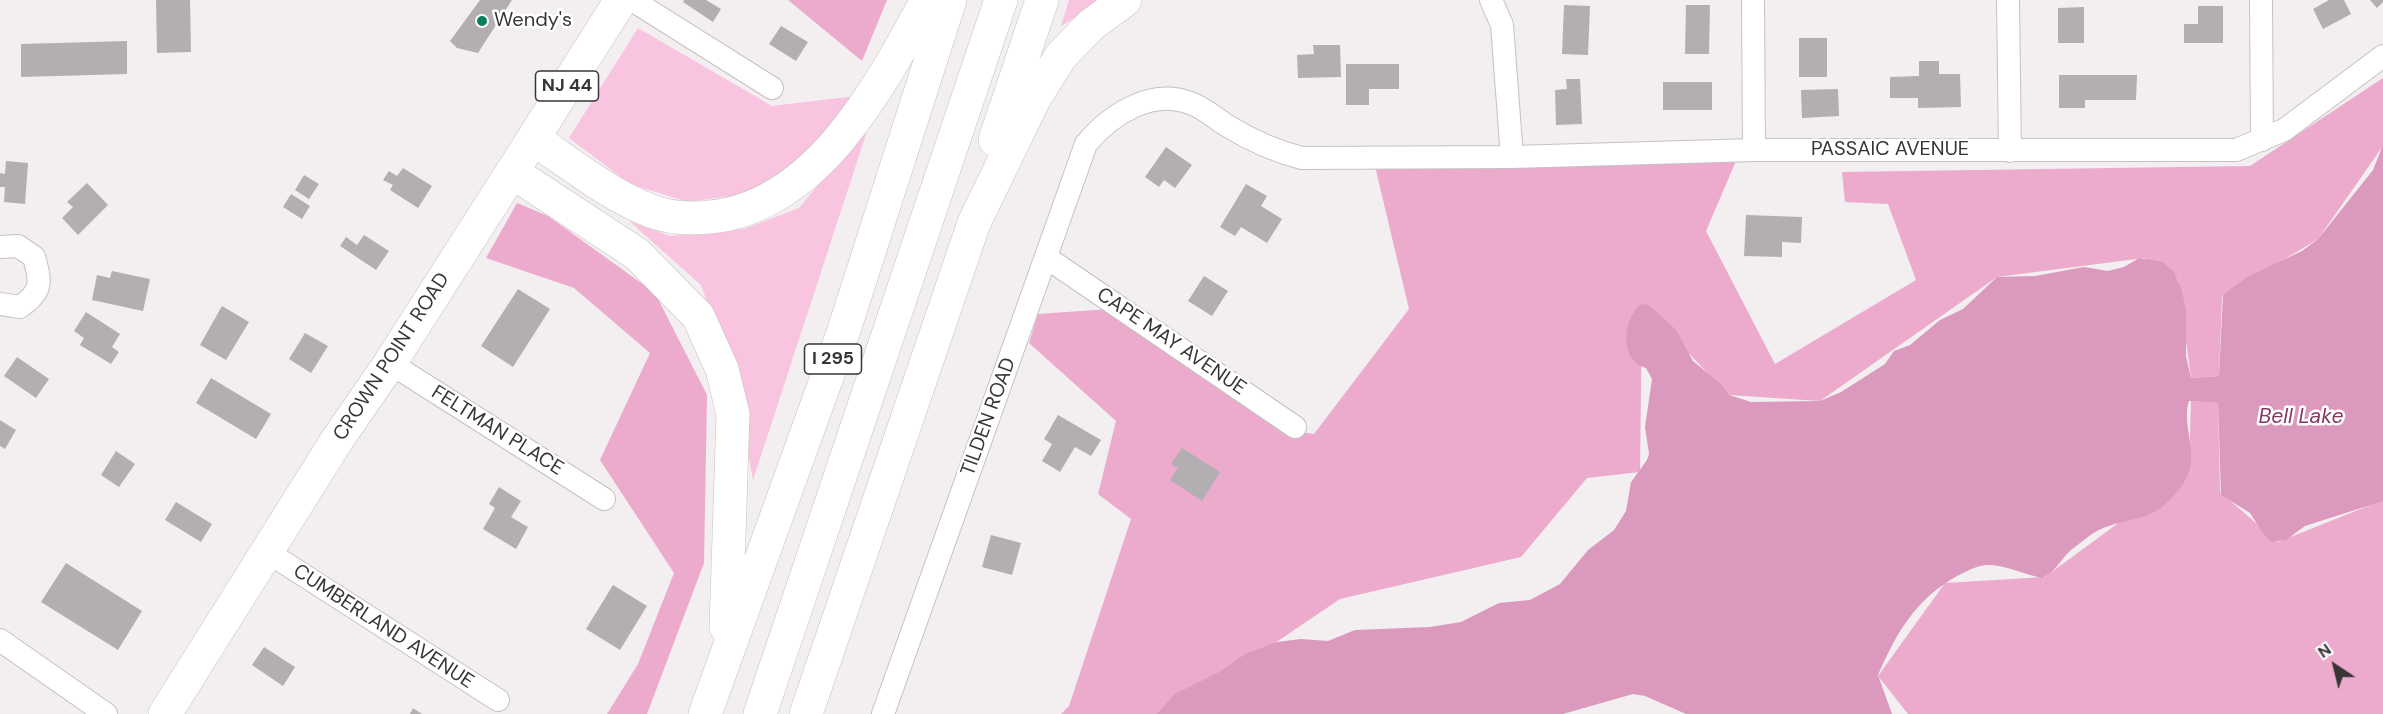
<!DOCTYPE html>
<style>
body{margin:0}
#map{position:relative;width:2383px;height:714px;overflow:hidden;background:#f3eef0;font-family:"DM Sans",sans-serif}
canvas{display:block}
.north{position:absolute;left:2305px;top:636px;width:60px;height:60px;-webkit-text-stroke:4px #fff;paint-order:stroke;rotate:325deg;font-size:16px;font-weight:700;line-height:24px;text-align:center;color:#373536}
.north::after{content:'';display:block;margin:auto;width:21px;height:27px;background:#373536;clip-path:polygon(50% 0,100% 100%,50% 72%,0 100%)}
</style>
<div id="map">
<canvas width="2383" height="714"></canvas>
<div class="north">N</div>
</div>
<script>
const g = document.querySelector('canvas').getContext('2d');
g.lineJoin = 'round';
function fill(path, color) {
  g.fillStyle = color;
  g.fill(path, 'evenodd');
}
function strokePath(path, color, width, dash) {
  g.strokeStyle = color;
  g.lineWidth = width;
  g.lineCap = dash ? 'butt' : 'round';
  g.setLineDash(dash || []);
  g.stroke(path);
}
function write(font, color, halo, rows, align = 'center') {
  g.font = font + ' "DM Sans",sans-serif';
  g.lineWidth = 5;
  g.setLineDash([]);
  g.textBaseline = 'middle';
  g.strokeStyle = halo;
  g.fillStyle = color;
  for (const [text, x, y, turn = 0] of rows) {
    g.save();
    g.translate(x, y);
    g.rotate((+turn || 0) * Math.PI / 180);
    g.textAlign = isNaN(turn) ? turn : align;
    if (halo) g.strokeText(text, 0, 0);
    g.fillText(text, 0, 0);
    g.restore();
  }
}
fill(new Path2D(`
 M1069,0H1105L1061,26Z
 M638,28L772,106L856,96L801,160L743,194L688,202L630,184L569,138Z
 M870,122L753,480L733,372L701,285L629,221L670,236L744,229L799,208Z`), '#f8c4df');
fill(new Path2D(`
 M788,0H887L862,61Z
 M2383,78V146L2318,239L2222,297L2219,376L2191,378L2178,280L2144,258L1997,277L1820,401L1729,395L1642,305L1640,472L1587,478L1521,557L1340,599L1170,714H1061L1069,706L1131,519L1098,494L1116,421L1029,343L1038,314L1110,309L1282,430L1314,434L1409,309L1374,162L1736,161L1706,231L1775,364L1916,280L1888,204L1845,202L1842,172L2250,166Z
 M517,203L548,216L655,293L707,395L704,563L647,714H607L638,664L674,573L600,460L650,353L574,288L486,258Z
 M2191,401L2218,403L2220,492L2278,542L2383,500V714H1908L1878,676L1945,583L2045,577L2189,471Z`), '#ecaacd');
fill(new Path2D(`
 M2383,145V501L2305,526L2286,540L2272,542L2264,535L2250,513L2221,495L2218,403L2189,401C2182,419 2195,447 2190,469C2186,483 2174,497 2163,506C2143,523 2114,519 2092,534C2085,539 2077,545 2070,551C2059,561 2055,574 2041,578C2025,574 2007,566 1991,565C1979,564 1967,571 1957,576C1915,600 1897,632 1878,675L1892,714H1686L1645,696L1633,694L1563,714H1157L1175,694L1221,671L1245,654L1277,642L1301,639L1328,641L1355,630L1430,627L1461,622L1499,603L1530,600L1560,584L1588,550L1614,530L1626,511L1631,482L1647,460L1649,454L1645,427L1652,379L1646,368C1619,361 1622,319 1641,304L1649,305L1676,330L1693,361L1721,384L1729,395L1751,402L1820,401L1841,392L1885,364L1894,351L1910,345L1940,320L1963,309L1997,277L2035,276L2084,267L2108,271L2124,267L2139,258L2163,262L2174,272L2182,291L2186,311V356L2191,378L2219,376L2223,295L2247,277L2302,251L2318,239L2373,170Z`), '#db9abd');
fill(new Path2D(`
 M156,0H190L191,52L157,53Z
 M480,0H512L478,53L457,48L450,41Z
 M684,0H706L721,9L713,22L683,2Z
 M2329,0H2344L2351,14L2323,29L2313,9Z
 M2370,0H2383V2L2377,8Z
 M1564,5L1590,6L1588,55L1562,54Z
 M1686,5H1710L1709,54H1685Z
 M2198,6H2223V43H2184V24H2198Z
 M2084,7V43H2058V8Z
 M781,26L808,42L796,61L769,44Z
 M1799,38H1827V77H1799Z
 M127,41V74L21,77V44Z
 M1313,45H1340L1341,77L1298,78L1297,55L1314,54Z
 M1919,61H1939V74H1960L1961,107L1918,108V98H1890V77L1919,76Z
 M1346,64H1399V89H1369V105H1346Z
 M2059,75H2137L2136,100H2085V108H2059Z
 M1566,79H1580L1582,124L1556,125L1555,90L1567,89Z
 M1663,82H1712V110H1663Z
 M1838,89L1839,116L1802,118L1801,90Z
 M1166,147L1192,165L1175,188L1164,180L1159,187L1145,177Z
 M6,161L28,163L25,204L4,202L5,187H0V173L5,174Z
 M403,168L432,186L418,208L390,190L393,185L383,180L389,171L397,176Z
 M304,175L319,184L309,199L295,190Z
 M87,183L108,205L78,235L62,218L73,207L67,202Z
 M1246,184L1267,196L1261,206L1282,219L1267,243L1241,227L1235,236L1220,227Z
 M291,194L310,206L302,219L283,207Z
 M1746,215L1802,217L1801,243L1782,242V257L1744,256Z
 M364,235L389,251L376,270L340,246L346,237L357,245Z
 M112,271L150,279L143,311L92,300L97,275L110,278Z
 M1204,276L1228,291L1212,316L1188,301Z
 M518,289L550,309L513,367L481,346Z
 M222,306L249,322L226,360L200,345Z
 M86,312L120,334L112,347L119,352L111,364L80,345L84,338L74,331Z
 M305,333L328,346L311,373L289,359Z
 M17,357L49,379L36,398L4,376Z
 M211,378L271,414L256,439L196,403Z
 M1058,415L1101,440L1091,456L1075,447L1060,472L1042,461L1052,444L1044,439Z
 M0,420L16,430L5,449L0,446Z
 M1182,448L1220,472L1202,501L1170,480L1178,468L1171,464Z
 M116,451L135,464L119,487L101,475Z
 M499,487L521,501L511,517L528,527L516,549L483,529L495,508L489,504Z
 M176,502L212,524L201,542L165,520Z
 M991,535L1021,543L1012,575L982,567Z
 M66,563L142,611L118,650L41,602Z
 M613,585L647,606L620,650L586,629Z
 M264,647L295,667L283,686L252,665Z
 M413,708L422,714H410Z`), '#b3aeb1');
const minor = new Path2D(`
 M632,0L772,88
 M1491,0L1502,25L1512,157
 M1753,0L1754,150
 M2008,0L2010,151
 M2261,0L2262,140
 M0,247L18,246L34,257C41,282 43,291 20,307L0,304
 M1047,258L1295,427
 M390,363L604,499
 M269,553L498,700
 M0,640L106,714
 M883,714L1086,144C1110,115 1151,88 1190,103C1203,107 1215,118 1226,125C1250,140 1274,151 1302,158L1512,157L1754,150H2236L2284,130L2383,56`);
const secondary = new Path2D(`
 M165,714L337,440L390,363L512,172`);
const primary = new Path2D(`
 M512,172L621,0`);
const motorway = new Path2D(`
 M534,139C571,164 609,195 651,211C669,218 690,219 710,217C817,207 881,85 927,0
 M995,140L1042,0
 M512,172L637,254L698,316L722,369L733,414L726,627
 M705,714L844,330L950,0
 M760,714L1001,0
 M806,714L974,223L1034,99L1061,56L1091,25L1125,0`);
strokePath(minor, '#c6c1c3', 24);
strokePath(secondary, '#c6c1c3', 34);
strokePath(primary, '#c6c1c3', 34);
strokePath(motorway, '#c6c1c3', 34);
strokePath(minor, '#fff', 22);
strokePath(secondary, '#fff', 33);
strokePath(primary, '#fff', 33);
strokePath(motorway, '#fff', 33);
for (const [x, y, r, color] of [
 [482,21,6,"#087f5d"]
]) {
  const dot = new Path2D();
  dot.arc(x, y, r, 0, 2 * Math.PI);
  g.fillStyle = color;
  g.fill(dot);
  strokePath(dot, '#fff', 2);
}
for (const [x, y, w] of [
 [567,86,63],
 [833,359,57]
]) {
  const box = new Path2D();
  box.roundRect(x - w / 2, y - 15, w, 30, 4.5);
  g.fillStyle = '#fff';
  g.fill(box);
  strokePath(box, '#373536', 1.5);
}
write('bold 18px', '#373536', null, [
 ["NJ 44",567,86],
 ["I 295",833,359]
]);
write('20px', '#373536', '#fff', [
 ["Wendy's",494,21]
], 'left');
write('20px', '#373536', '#fff', [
 ["PASSAIC AVENUE",1890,150],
 ["CAPE MAY AVENUE",1171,342,34],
 ["CROWN POINT ROAD",392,357,-57],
 ["TILDEN ROAD",989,417,-70],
 ["FELTMAN PLACE",497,431,32],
 ["CUMBERLAND AVENUE",383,627,33]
]);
write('italic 21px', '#843765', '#fff', [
 ["Bell Lake",2301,417]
]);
</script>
